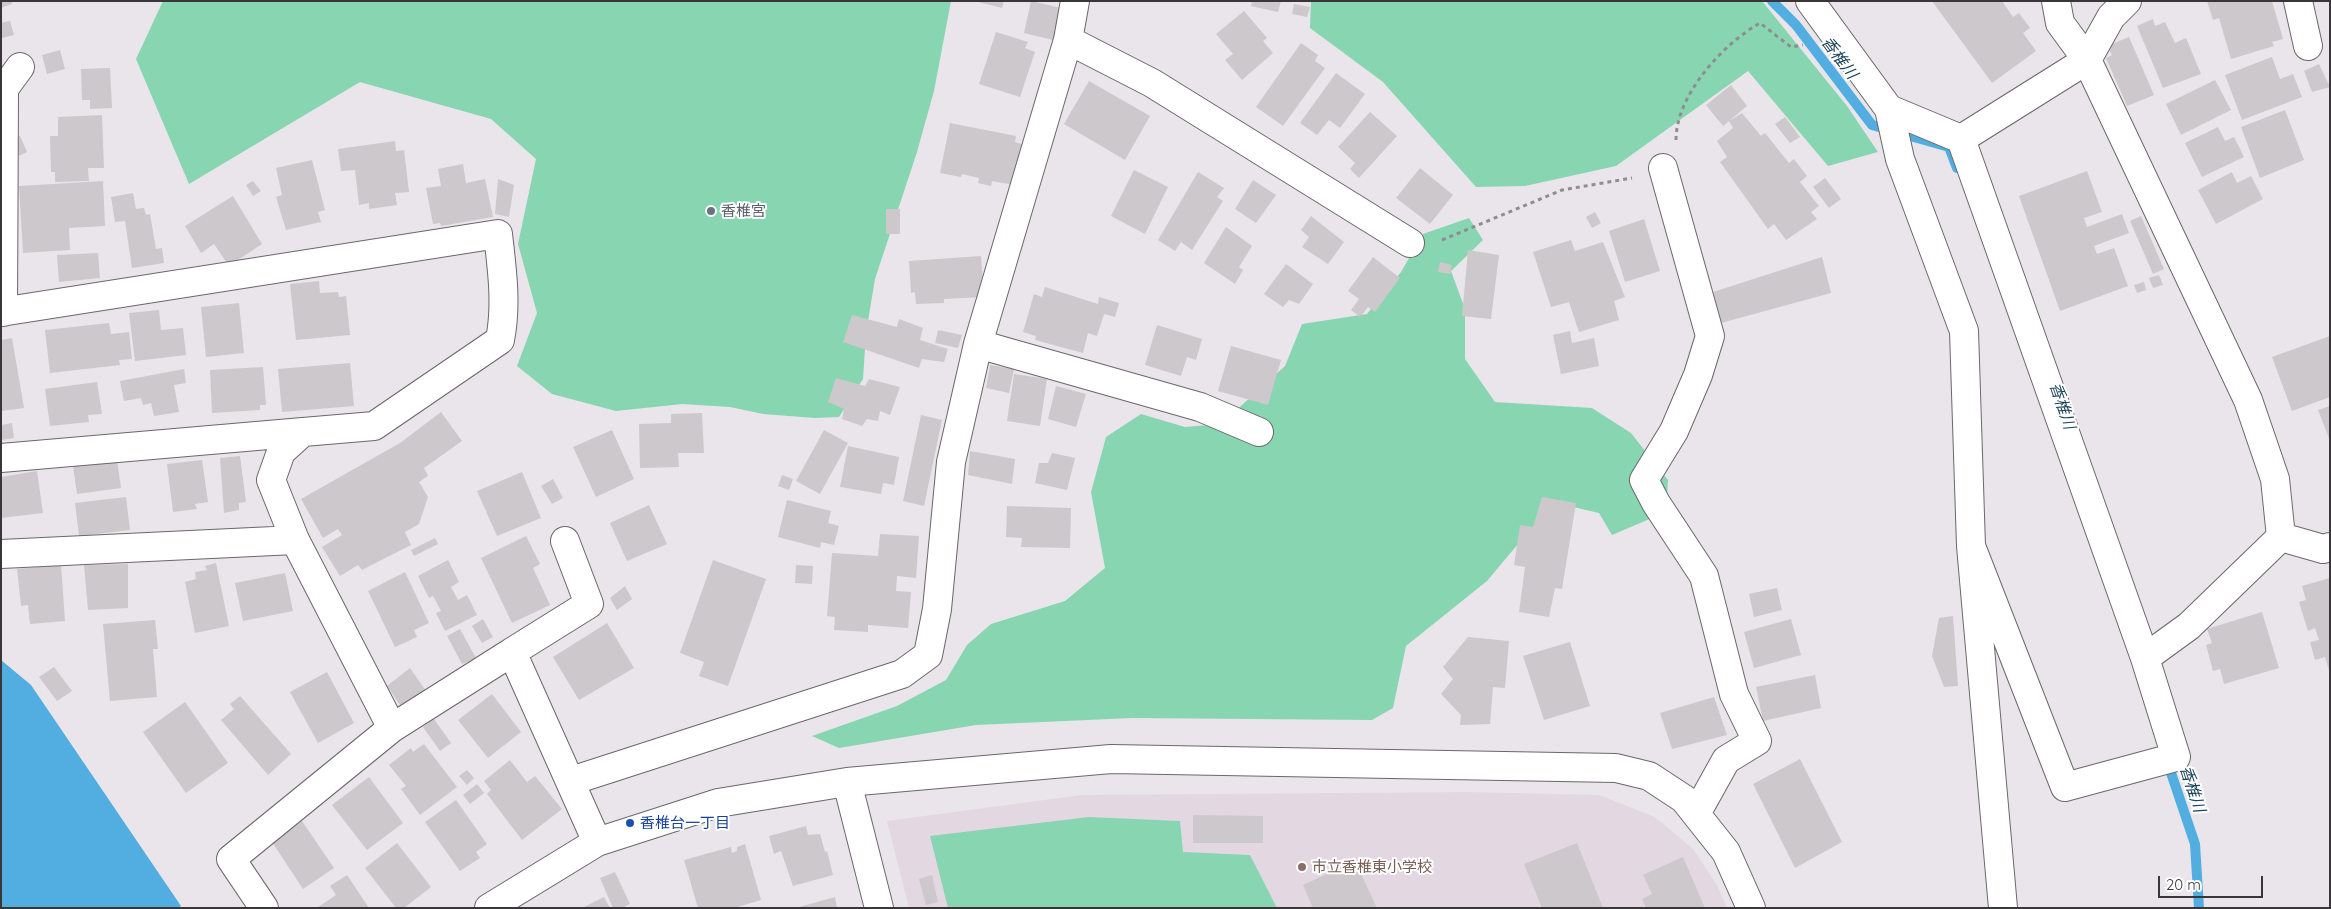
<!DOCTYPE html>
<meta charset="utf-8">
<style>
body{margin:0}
#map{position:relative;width:2331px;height:909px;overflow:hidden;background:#eae5ea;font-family:Quicksand,sans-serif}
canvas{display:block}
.frame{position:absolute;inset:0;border:2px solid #383638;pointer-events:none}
.scale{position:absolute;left:2158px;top:876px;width:105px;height:22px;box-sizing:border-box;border:2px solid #383638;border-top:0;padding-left:6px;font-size:15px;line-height:18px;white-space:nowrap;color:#383638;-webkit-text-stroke:4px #fff;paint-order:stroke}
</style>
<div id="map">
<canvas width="2331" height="909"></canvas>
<div class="frame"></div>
<div class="scale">20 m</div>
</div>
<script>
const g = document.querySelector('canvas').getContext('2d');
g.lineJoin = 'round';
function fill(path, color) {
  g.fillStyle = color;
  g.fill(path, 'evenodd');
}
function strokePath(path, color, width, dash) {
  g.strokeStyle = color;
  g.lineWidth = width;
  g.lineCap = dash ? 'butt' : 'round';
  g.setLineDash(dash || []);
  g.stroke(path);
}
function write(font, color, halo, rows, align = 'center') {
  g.font = font + ' Quicksand,"Noto Sans JP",sans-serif';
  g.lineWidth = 4;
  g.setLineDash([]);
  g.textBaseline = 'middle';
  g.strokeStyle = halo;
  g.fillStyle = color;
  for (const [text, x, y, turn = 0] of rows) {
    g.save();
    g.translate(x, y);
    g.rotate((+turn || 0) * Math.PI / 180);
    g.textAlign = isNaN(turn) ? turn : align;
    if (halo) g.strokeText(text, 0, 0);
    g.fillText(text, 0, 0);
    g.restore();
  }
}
fill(new Path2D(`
 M1468,792L1599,795L1655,817L1693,849L1717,885L1727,908H909L887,821L1082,795Z`), '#e3d8e2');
fill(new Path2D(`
 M163,1H951L934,91L917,152L875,279L866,333L863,379L839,417L815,418L763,414L730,407L682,404L616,411L552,394L517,366L537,313L518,244L536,159L491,119L360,82L189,184L136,59Z
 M1311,1H1762L1847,106L1878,152L1828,166L1748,71L1616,166L1525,186L1476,187L1383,82L1310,28Z
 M1469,218L1483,240L1451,271L1465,309V359L1495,402L1592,408L1631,433L1668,480L1666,512L1612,535L1599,513L1569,506L1523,538L1487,581L1406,646L1393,708L1372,720L1132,718L976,725L839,748L812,736L897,706L946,680L967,645L991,624L1065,601L1105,568L1091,492L1106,437L1141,414L1185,427L1221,424L1285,366L1302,324L1367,314L1401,272L1423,234Z
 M1089,817L1180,821L1183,852L1250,855L1277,908H948L930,836Z`), '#88d5b1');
fill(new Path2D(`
 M1,660L31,685L181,906L178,908H1Z`), '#52aee1');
strokePath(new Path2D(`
 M1772,1L1796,25L1872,125L1949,147L1957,168
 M2167,761L2195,844L2199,908`), '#52aee1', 10);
fill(new Path2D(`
 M1,1H12V4L1,8Z
 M974,1H1004L1002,8Z
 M1031,1L1061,8L1053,40L1024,33Z
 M1252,1H1281L1278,12L1251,6Z
 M1932,1H2002L2013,17L2019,13L2030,28L2023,33L2036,51L1992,83Z
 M2207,1H2272L2283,39L2272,42L2274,46L2231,59L2219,18L2213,20Z
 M1294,4L1310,7L1307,17L1292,14Z
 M1244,11L1267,38L1263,41L1273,53L1242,80L1225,60L1233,54L1216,34Z
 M2153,19L2155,26L2165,22L2175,43L2186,38L2201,74L2163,88L2137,26Z
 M10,21L14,35L2,38L1,23Z
 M996,32L1028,42L1025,48L1035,52L1020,97L979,84Z
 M2129,37L2154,95L2127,106L2106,58L2112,55L2107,46Z
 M1301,43L1318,55L1315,61L1325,68L1283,126L1256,107Z
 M60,50L65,69L47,74L42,55Z
 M2272,57L2280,79L2293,74L2302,97L2242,120L2225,75Z
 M2319,64L2330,87L2312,92L2304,71Z
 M110,68L112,108L90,109V100H82L81,69Z
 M1336,73L1365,94L1340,128L1329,120L1317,135L1300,123Z
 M2215,80L2231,110L2181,135L2166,104Z
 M1089,81L1150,116L1125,160L1064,124Z
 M1731,85L1747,106L1723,126L1706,105Z
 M2285,110L2304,160L2260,178L2241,127Z
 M1370,112L1397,136L1359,178L1350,169L1355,163L1338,147Z
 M1742,113L1761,136L1765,133L1789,163L1794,159L1807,176L1800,182L1819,206L1811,212L1817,219L1786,240L1774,224L1768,229L1720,162L1727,157L1717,141L1733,128L1729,121Z
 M102,115L104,168H88L89,181L55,182V172H51L50,136H58V117Z
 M1785,117L1800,137L1790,143L1775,124Z
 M950,123L1016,136L1015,142L1025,145L1014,185L992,181L991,186L978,183L979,178L962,174L961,177L940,173Z
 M2218,127L2225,141L2234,137L2244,157L2202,177L2185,143Z
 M20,136L27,152L19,156L12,140Z
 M395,141L396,151L404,150L409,192L395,193L397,205L369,209V203L359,205L355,170L341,171L338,149Z
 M312,160L325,210L318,212L321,222L286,230L276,197L282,195L276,168Z
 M463,164L466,183L485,179L493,217L441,226L440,223L433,224L426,188L441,186L438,169Z
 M1420,168L1453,195L1430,224L1396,198Z
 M1134,170L1168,187L1145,234L1111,216Z
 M2087,171L2102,212L2084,218L2087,227L2122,214L2129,233L2094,246L2097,254L2114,248L2128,286L2060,311L2019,196Z
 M1198,172L1224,188L1217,197L1223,201L1192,250L1181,242L1175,251L1158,240Z
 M2232,172L2237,183L2251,176L2263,199L2216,224L2198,190Z
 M1825,178L1841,199L1829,208L1813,187Z
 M498,179L514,185L509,217L495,214Z
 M1253,180L1276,195L1256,223L1235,209Z
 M103,181L105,226L69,228L70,250L23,253L19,186Z
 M253,181L261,191L253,196L246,185Z
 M133,193L136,209L144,208L146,215L150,214L156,249L162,248L164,263L132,268L125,221L115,222L111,197Z
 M233,196L262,244L229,266L214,244L201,253L185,226Z
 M886,209H900V234H886Z
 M1595,212L1601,223L1592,228L1586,217Z
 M1311,216L1344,242L1328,264L1302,247L1309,237L1301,230Z
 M2141,216L2164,269L2153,274L2130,221Z
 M1644,219L1660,271L1625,282L1609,231Z
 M1226,227L1252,246L1239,267L1243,270L1235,284L1204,263Z
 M1571,240L1575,251L1603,242L1625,297L1614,301L1619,320L1579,332L1569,302L1551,307L1533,252Z
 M1468,250L1499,255L1491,319L1462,316Z
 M98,253L100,278L59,282L57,255Z
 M981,256L984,297L944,299V303L916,304L915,292L911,293L909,261Z
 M1373,257L1400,278L1375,312L1368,307L1360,317L1351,310L1359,299L1348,291Z
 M1822,257L1831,293L1721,323L1713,292Z
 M1440,262L1452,265L1450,274L1438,272Z
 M1286,264L1313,284L1299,304L1289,300L1283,307L1264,294Z
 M2159,275L2163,285L2153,288L2149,278Z
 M319,281L320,293L338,292L339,297L346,296L350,335L296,340L290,284Z
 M2144,282L2146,290L2137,293L2134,285Z
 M1045,287L1098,304L1099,297L1119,303L1115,317L1104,314L1097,336L1088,333L1083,353L1035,340L1036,336L1023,332L1034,294L1042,297Z
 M239,303L244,353L206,357L201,307Z
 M159,310L161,330L183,328L186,355L135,361L129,313Z
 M852,315L897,327L899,319L923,328L920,340L948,349L944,362L922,359L919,368L843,342Z
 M109,323L111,334L129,332L132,359L119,360L120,365L50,373L45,330Z
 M1157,325L1202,339L1196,360L1187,357L1181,376L1145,365Z
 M938,330L962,335L958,348L935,343Z
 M1570,331L1572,343L1594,338L1599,366L1561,374L1553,335Z
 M2330,336V397L2292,411L2272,357Z
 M12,338L24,408L1,411V340Z
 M1231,346L1281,360L1268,405L1218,391Z
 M350,363L354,406L282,412L278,369Z
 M990,365L1014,369L1009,393L986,388Z
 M263,367L266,405H260V410L212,413L210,370Z
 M184,369L186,383L174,385L179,412L154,416L151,403L143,405L141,398L124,401L120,381Z
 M1014,374L1047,379L1040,426L1007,421Z
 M836,378L865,386L869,379L900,387L890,415L880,411L878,421L867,419L862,426L842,419L844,409L828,402Z
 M97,382L102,414L88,415L89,422L50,426L45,389Z
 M1056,386L1086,394L1076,427L1048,419Z
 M2330,406V441L2318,410Z
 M441,412L462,441L424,468L428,476L419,482L428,497L419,524L405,532L411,545L362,570L358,565L340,576L322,547L342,535L338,529L323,538L301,499L400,443Z
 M702,413L704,453H678L679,467L640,468L639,424L671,423V414Z
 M921,415L942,420L924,506L903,501Z
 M12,423L14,438L1,440V425Z
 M612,430L634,479L596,497L573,447Z
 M824,430L848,443L820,494L796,481Z
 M848,446L899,457L894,485L883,483L881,494L840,487Z
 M970,451L1015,459L1012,484L968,475Z
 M1052,453L1075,458L1067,490L1035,483L1039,463H1048Z
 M240,456L246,502L239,503V510L224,513L220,458Z
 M117,460L121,488L77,494L73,466Z
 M202,460L208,502L195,504L197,509L173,512L167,464Z
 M37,471L43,513L1,518V477Z
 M522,472L541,518L497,536L477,491Z
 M782,475L793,479L789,490L778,486Z
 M553,479L563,498L552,504L541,486Z
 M126,497L130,530L79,536L75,503Z
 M1542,497L1576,503L1562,589L1555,588L1549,617L1519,612L1525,567L1514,565L1520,525L1533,527Z
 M787,500L831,511L828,523L839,526L834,545L821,542L820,548L778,537Z
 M649,505L667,544L627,561L610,523Z
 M1007,506L1071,508L1070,548L1021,547L1022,538L1006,537Z
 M880,534L919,536L916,578L897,576L896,591L911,592L908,628L868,625V632L834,630L835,617L827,616L832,553L878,556Z
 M526,536L540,564L533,568L550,605L512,623L481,558Z
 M435,538L438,544L414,556L411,550Z
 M448,560L459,582L451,587L458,600L467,595L477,615L445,631L436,613L441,611L433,596L429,598L418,576Z
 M713,560L766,579L728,686L699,676L704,662L680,653Z
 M216,563L229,626L195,633L185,582L196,579L195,572L207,570L205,566Z
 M128,564V608L88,610L84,565Z
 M61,565L65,621L30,624L28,605L21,606L17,569Z
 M796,565L813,566L812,584L795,583Z
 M405,572L429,623L414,630L417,637L395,647L368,591Z
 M285,573L293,611L243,621L235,583Z
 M2330,578V670H2329L2325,657L2315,660L2310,642L2319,640L2315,628L2308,631L2299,602L2306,600L2302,586Z
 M625,586L632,599L617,610L610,598Z
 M1777,588L1782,610L1754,617L1749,594Z
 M2262,612L2279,668L2224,684L2220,669L2213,671L2206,645L2212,643L2207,629Z
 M1953,616L1958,686L1944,687L1932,656L1939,618Z
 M483,619L493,637L482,643L472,626Z
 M1791,619L1801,655L1754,668L1744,632Z
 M155,620L158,649H153L157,697L110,701L103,624Z
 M607,623L634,668L579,700L553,657Z
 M460,629L476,658L462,664L447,636Z
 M1468,637L1509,641L1505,688L1493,687L1490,724L1460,725L1461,715L1441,694L1453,679L1443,667Z
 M1570,642L1590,706L1544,720L1523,656Z
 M54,667L72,691L57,701L39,677Z
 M410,668L426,691L402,708L387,686Z
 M327,672L354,723L318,743L290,692Z
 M1815,675L1821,708L1763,721L1756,687Z
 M492,694L521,732L488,758L458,720Z
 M240,696L291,754L268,775L221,720L234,709L230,704Z
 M1714,697L1727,735L1672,749L1660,713Z
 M185,702L228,763L186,793L143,732Z
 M434,719L451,743L440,751L423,727Z
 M424,744L457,787L420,815L401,789L406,786L389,765L411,748L413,752Z
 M1800,759L1842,842L1795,868L1753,784Z
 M510,760L527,782L535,776L562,809L522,840L487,794L491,790L484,781Z
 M467,770L474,778L467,785L459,776Z
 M369,777L403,823L367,850L332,805Z
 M477,784L484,793L470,804L463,795Z
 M456,800L487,844L476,852L480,858L460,871L425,822Z
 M1193,815L1263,816V843H1193Z
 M302,821L334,868L303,889L272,842Z
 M806,826L808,835L820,834L825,852L827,851L833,875L793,886L781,851L774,854L769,836Z
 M397,843L431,887L404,908H396L365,868Z
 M1577,843L1603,908H1542L1524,864Z
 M745,844L761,900L734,908H698L684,860L731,847L732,853L737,851V847Z
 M1683,857L1705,908H1646L1642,899L1652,894L1643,875Z
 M1355,861L1377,908H1313L1303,885Z
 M615,872L630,904L622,908H613L600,878Z
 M347,875L369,908H317L336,895L330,886Z
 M932,875L938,902L926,905L919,879Z
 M604,897L610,908H582Z
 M835,897L837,908H799V907Z`), '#ccc8cc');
const minor = new Path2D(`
 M1810,1L1889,109L1961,139L2145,658L2176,757L2065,787L1971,546
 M2056,1L2060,23L2087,60L2248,400L2275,479L2281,537L2189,626L2145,658
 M2298,1L2308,46
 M1068,40L1152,83L1410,243
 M1,93L20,67
 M1889,109L1900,159L1964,331L1971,546L2003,908
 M1961,139L2087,60L2111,17L2127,1
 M1663,168L1710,336L1698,375L1674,431L1644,480L1656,503L1704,576L1734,694L1757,741L1726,760L1696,814
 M1,312L498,234C502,270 507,304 500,340L374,426L303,432L281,452L271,480L295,540L392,728L512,652L597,842
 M3,312L4,92
 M978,344L1200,407L1259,432
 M1,458L303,432
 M2281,537L2323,549L2330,547
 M1,554L295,540
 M512,652L589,604L565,541
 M571,781L902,674L928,655L937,609L951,462L978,344L1068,40L1075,1
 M847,782L879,908
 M264,908L231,859L392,728
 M489,908L597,842L718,803L847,782L1111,759L1616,768L1649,776L1684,799L1726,852L1751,908`);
strokePath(minor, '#6b676a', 30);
strokePath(new Path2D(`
 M1676,140C1676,95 1723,44 1760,23L1791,47L1803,45
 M1442,240L1562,190L1632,178`), '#908d90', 3, [4, 4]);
strokePath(minor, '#fff', 28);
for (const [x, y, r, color] of [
 [711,211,5,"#6b7280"],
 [630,823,5,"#1a4fb4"],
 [1302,867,5,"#8d6e63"]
]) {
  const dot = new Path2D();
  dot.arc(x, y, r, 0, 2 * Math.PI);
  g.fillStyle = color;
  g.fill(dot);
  strokePath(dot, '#fff', 2);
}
write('15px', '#5b616d', '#fff', [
 ["香椎宮",721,211]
], 'left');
write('15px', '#164399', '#fff', [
 ["香椎台一丁目",640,823]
], 'left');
write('15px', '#785e54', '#fff', [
 ["市立香椎東小学校",1312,867]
], 'left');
write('italic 16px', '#1d445a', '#fff', [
 ["香椎川",1839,58,53],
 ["香椎川",2062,406,71],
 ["香椎川",2192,789,72]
]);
</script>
